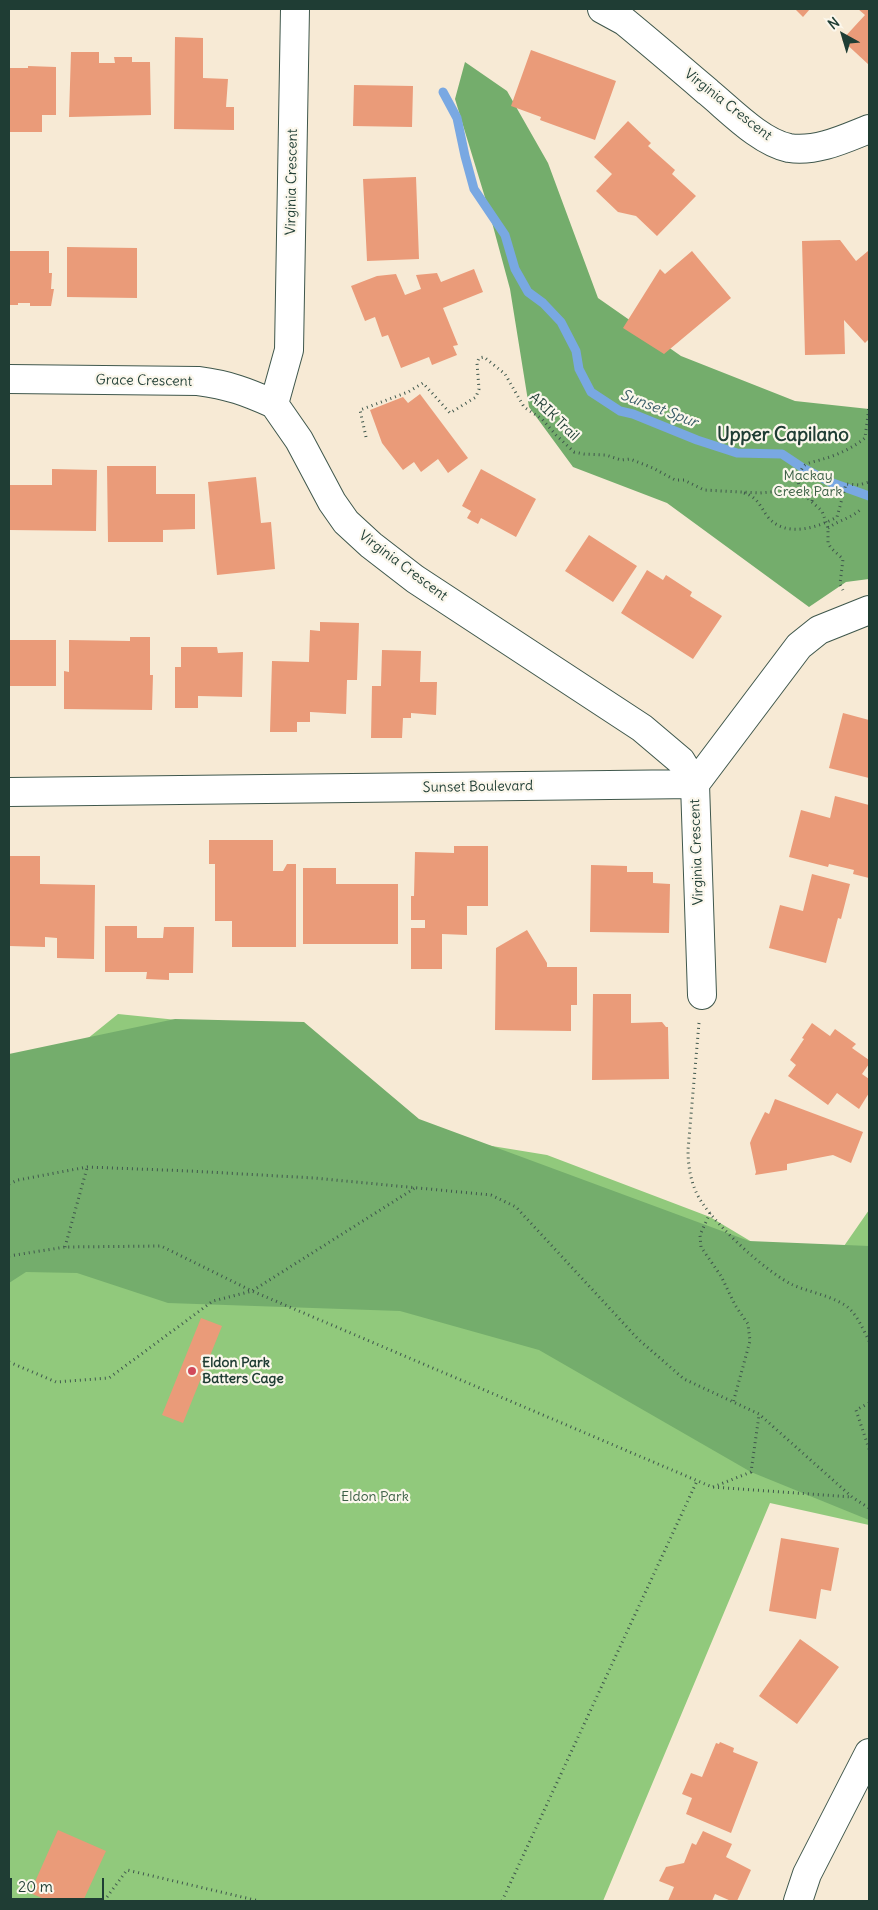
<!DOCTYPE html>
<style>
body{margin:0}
#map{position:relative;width:878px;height:1910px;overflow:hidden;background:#f7ead5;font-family:Delius,sans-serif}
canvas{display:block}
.frame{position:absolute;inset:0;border:10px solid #1f3d34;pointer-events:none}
.north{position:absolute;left:818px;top:10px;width:50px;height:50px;-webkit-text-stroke:4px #fbf7ec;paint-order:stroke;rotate:321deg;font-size:14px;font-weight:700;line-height:20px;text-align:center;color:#1f3d34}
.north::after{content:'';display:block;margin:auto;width:18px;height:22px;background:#1f3d34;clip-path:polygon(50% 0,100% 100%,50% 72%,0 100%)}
.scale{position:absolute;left:10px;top:1878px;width:94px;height:22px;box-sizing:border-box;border:2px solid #1f3d34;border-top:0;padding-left:6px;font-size:15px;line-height:18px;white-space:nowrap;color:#1f3d34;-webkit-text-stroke:4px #fbf7ec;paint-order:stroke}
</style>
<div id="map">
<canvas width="878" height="1910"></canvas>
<div class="frame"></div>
<div class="north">N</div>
<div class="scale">20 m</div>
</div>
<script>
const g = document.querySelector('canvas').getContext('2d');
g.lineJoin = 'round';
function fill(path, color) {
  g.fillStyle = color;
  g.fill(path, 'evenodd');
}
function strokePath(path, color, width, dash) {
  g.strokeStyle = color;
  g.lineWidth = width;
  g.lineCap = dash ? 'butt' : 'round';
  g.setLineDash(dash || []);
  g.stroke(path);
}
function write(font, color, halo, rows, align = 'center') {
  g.font = font + ' Delius,sans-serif';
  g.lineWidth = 4.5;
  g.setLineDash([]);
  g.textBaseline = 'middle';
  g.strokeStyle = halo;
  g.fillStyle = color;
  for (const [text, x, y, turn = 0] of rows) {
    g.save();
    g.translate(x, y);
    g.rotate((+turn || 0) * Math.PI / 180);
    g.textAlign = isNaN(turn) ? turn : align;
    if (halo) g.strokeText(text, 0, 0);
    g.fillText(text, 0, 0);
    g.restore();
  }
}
fill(new Path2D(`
 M118,1014L286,1031L345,1122L547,1155L710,1217L819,1282L869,1210V1525L770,1503L603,1901H9V1102Z`), '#91c97c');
fill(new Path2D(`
 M465,62L507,91L548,163L598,298L681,356L795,401L869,409V579L846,582L809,607L667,503L573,467L529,407L510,289L487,204L455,99Z
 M175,1019L304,1022L419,1119L749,1241L869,1246V1520L751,1472L539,1350L400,1311L168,1303L77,1273L26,1272L9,1283V1054Z`), '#74ad6c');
strokePath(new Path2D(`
 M443,92L457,118L465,156L474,189L505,235L515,269L528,292L543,303L561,322L576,351L579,369L591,392L620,411L633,414L697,440L737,453L782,454L803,468L830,482L869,496`), '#79a8e2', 9);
fill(new Path2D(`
 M795,9H810L803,17Z
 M858,9H869V65L842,40L865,15Z
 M175,37L203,38V78L228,79L226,107H234V130L174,129Z
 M531,50L616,81L595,140L540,120L541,117L511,106Z
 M71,52H99V63H115L114,57H132V62H150L151,115L69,117Z
 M28,66L56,67V115H42V132H9V68H28Z
 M354,85L413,86L412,127L353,126Z
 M628,121L651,143L648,146L675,170L672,174L696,196L657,236L636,216L618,212L596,191L612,174L594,157Z
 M416,177L419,259L367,261L363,179Z
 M840,240L856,261L868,251L869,253V339L865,343L844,320L845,354L805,355L802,241Z
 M67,247L137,248V298L67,297Z
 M9,251H49V273H52L51,289H54L51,306H30V303H18V305H9Z
 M692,251L731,298L664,354L623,328L660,269L665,274Z
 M474,269L483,292L443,308L458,345L453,346L457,355L432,365L429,357L401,368L388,335L382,337L375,317L365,321L351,286L377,276L396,274L405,295L421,289L416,275L437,273L441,282Z
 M420,394L468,458L448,473L438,459L421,472L414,462L403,470L382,443L370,410L403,397L408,403Z
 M107,466H156V494H195V529L163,530V542H108Z
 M52,469L97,470L96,531L9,530L10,485H52Z
 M481,469L536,499L516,537L481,518L478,524L467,518L471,511L462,506Z
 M256,477L261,523L271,522L275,569L217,575L208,482Z
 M589,535L637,566L613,602L565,571Z
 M647,570L663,580L666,575L692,592L690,596L722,616L693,659L621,613Z
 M320,622L359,623L357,680H347L346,714L310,712V722H297V732H270L272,661L309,662L310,630L320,631Z
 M130,637H150V675H153L152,710L64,709V671L69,672V640L130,641Z
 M9,640H56V686H9Z
 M181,647H217L218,653L243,652L242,697L198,696V708H175V667H181Z
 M382,650L421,651L420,682H437L436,715L411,713V718H403L402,738H371L372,686H381Z
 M843,713L869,720V778L829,768Z
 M835,796L869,805V878L853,874L854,870L829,864L828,867L789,857L801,810L830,818Z
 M209,840H273V871H283L287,864H296V947H232V921H215V864H209Z
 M454,846H488V906H467V935L442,934V969H411V928H425V920H411V896H414L415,852L454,853Z
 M9,856H40V884L95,885L94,959L57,958V938L45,937V947L9,946Z
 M591,865L627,866V872H653V883L670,884L669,933L590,932Z
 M303,868H336V884H398V944H303Z
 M812,874L850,884L841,919L838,918L826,963L769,948L780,905L803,911Z
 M105,926H137V938H163L164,927H194L193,973H169V980L146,979L147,972H105Z
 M527,930L547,963V967H577V1005H571V1031L495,1030L496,948Z
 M593,994H631V1023L662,1022L666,1027H668L669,1079L592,1080Z
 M812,1023L830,1036L835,1029L856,1044L852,1048L869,1060V1064L862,1074L869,1079V1093L859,1109L837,1093L828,1105L788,1076L796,1065L790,1060L804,1039L802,1038Z
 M775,1099L863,1132L851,1163L833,1155L787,1164V1170L755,1175L756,1172L750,1143L752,1138L765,1112L769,1114Z
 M201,1318L222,1326L183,1423L162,1415Z
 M781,1538L839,1548L831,1591L821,1589L816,1619L769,1611Z
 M800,1639L839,1667L797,1724L759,1696Z
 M720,1742L734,1748L733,1752L758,1762L731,1833L686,1814L692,1798L682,1794L691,1773L702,1777L716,1743L719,1744Z
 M58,1830L106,1851L83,1901H49L30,1893Z
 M703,1831L732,1844L726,1857L751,1870L737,1901H731L715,1894L712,1901H668L674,1887L659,1881L666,1867L684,1863L692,1843L696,1845Z`), '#ea9b79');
const minor = new Path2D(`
 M602,9L624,21C652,44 680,68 708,92C730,110 760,142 789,148C817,152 844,139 869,129
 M9,379L198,381C229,385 247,392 274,404
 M274,404L299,440L332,502L346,522L371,545L415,579L642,728L681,761L695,784L702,995
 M274,404L289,350L295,9
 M695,784L799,646L819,630L869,610
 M9,792L695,784
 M798,1901L807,1874L869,1753`);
strokePath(minor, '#3f574c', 30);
strokePath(new Path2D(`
 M366,437L360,410L408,392L423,383L450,413L476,397L479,389L477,363L479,358L484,357L505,374L524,407L542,419L556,435L574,452L584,454L606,455L621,460L630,459L653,468L675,480H684L704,490L760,493L791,490L803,494L822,511L828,528V543L831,548L843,559L840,584L843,590
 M744,493C758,497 760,507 768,517C785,538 817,528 837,517L846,484L859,485L869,482
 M812,501L813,496L809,492L799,487C797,481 800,469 805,465C809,462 818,461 823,459C838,455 854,447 865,438L869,407
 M828,528C839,520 852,518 861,509
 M699,1023L688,1150C688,1169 692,1189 703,1204C720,1229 766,1272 793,1285C809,1292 828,1295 843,1304C855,1310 863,1329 869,1341
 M9,1184L18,1180L87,1167L190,1171L314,1178L491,1195L516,1207L638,1339L684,1379L759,1414L852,1497L869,1508
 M710,1213L700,1235L701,1247L721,1276L735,1305L748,1324L750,1341L733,1403
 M65,1247L87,1168
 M9,1256L65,1247L161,1246L252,1291L415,1188
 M9,1362L56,1382L109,1378L213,1301L252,1291L712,1487L852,1497
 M869,1403L856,1410L869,1449
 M713,1487L751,1472L759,1415
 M104,1901L127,1870L259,1901
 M502,1901L697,1481`), '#3f574c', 3, [1, 4]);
strokePath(minor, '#fff', 28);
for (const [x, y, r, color] of [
 [192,1371,5,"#d1495b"]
]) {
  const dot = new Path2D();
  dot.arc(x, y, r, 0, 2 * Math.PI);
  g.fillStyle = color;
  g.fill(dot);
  strokePath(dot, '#fbf7ec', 2);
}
write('14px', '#1f3d34', '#fbf7ec', [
 ["Virginia Crescent",728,105,38],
 ["Virginia Crescent",292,182,-89],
 ["Grace Crescent",144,381,1],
 ["ARIK Trail",554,417,44],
 ["Virginia Crescent",403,566,37],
 ["Sunset Boulevard",478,787,-1],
 ["Virginia Crescent",697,852,-92]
]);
write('14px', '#3c6046', '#fbf7ec', [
 ["Mackay",808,476],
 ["Creek Park",808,492],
 ["Eldon Park",375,1497]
]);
write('bold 14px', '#1f3d34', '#fbf7ec', [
 ["Eldon Park",202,1363],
 ["Batters Cage",202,1379]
], 'left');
write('italic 15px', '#3a5d68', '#fbf7ec', [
 ["Sunset Spur",659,409,21]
]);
write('bold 19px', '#1f3d34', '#fbf7ec', [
 ["Upper Capilano",783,436]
]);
</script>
